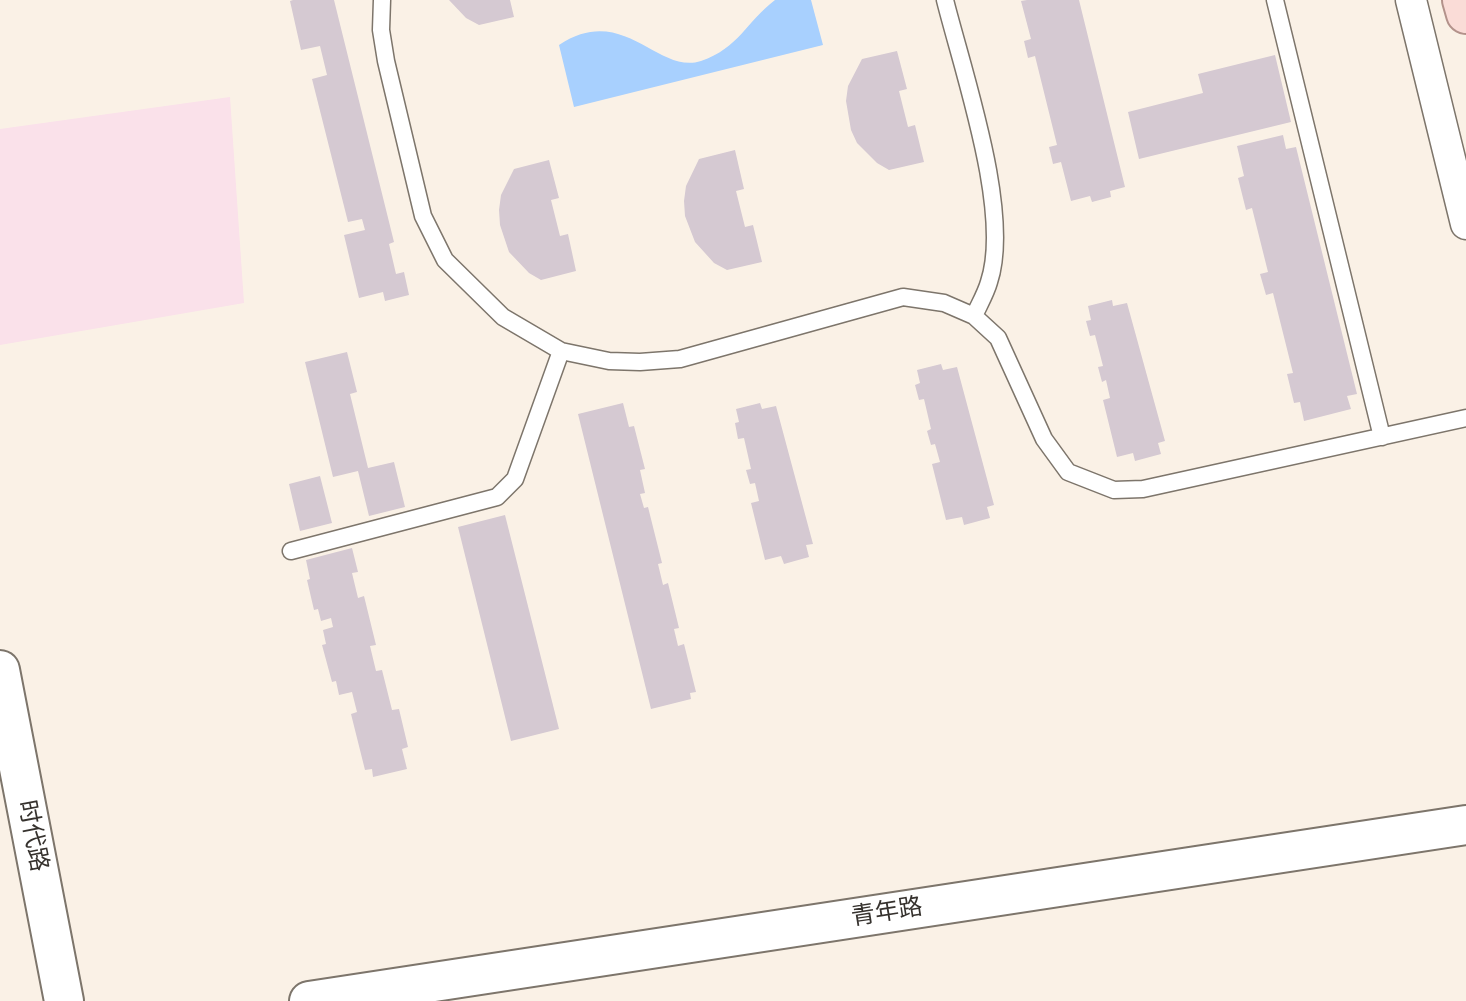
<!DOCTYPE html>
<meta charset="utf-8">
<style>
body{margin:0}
canvas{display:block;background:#faf1e6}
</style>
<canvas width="1466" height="1001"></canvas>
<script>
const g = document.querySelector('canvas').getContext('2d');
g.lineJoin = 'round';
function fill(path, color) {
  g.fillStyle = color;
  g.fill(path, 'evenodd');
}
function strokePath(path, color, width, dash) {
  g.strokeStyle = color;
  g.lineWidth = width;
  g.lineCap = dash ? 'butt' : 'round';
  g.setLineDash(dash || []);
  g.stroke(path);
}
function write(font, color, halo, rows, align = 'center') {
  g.font = font + ' "DM Sans","Noto Sans SC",sans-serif';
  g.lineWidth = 5;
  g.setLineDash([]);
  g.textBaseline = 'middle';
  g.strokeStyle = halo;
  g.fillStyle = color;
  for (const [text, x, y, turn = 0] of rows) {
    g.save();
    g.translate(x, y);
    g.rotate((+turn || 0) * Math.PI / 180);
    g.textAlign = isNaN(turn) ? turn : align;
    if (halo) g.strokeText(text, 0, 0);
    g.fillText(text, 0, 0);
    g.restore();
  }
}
fill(new Path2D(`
 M230,97L244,303L0,345V129Z`), '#fae1ea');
fill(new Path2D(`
 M775,0H811L823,45L574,107L559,45C624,2 657,75 701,61C739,48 746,22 775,0Z`), '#a8d0fe');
fill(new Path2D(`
 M293,0H334L394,242L389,244L396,274L404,272L409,295L385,301L383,292L359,298L344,235L365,230L362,219L348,222L312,79L327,75L320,46L301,50L290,1Z
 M449,0H510L514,17L479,25L466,18Z
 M1027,0H1079L1125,187L1110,191L1111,197L1092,202L1090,196L1071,201L1061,162L1053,164L1049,147L1057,145L1035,56L1028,58L1024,41L1031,39L1021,1Z
 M897,51L907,89L899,91L908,127L915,125L924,162L889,170L877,163L857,143L851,130L846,101L848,86L862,59Z
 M1275,55L1291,122L1139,159L1128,112L1203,93L1198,74Z
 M1283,135L1286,149L1296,147L1357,394L1347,396L1351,409L1304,421L1300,402L1294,403L1287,374L1293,373L1273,293L1266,295L1260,274L1268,272L1252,208L1246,210L1238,178L1244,176L1237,146Z
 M735,150L744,189L736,191L745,227L753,225L762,262L727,270L714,263L695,242L685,216L684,201L686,186L699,159Z
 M549,160L559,198L551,200L560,236L568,234L576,271L541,280L529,273L509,252L500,225L499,210L501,195L514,169Z
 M1112,300L1113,306L1127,303L1165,441L1158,443L1161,454L1135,461L1133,453L1117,457L1103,400L1110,398L1106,380L1102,382L1098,367L1103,366L1095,335L1090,336L1086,321L1091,320L1088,306Z
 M347,352L357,392L350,394L368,468L394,462L405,507L369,516L358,471L333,477L305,362Z
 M941,364L943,370L957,367L994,505L987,507L990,518L964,525L962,517L946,520L932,464L940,462L935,444L931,445L927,431L931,429L924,399L919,400L915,385L920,383L917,370Z
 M623,403L629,427L634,426L645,469L640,470L645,493L640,494L644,508L648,507L662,563L658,564L663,585L668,583L679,628L674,629L678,646L684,644L696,692L690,693L691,699L651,709L578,414Z
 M760,403L762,409L776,406L813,544L806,545L809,557L784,564L781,556L765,560L751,503L759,501L755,483L750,484L746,470L751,469L744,438L738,439L735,423L739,422L736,409Z
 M320,476L332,523L300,531L289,484Z
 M505,515L559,729L511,741L458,527Z
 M352,548L358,572L352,573L358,598L364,596L376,645L370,646L376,671L382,670L392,710L399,709L408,747L402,749L407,769L373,777L372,769L365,770L351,714L357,712L352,692L339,695L336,681L332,682L322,645L326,644L323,630L333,627L331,618L321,621L318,609L314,610L307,580L310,579L306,560Z`), '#d5c9d2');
const lane = new Path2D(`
 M382,0L381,30L386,61L423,216L445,260L503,317L561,351L609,361L640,362L680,359L903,297L944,303L974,316L998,338L1044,439L1068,472L1114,490L1143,489L1466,418
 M945,0C963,72 1012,213 989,282C986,293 979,305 974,316
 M1275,0L1382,437
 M291,551L497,497L515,479L561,351`);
const street = new Path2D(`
 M1411,0L1466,224`);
const secondary = new Path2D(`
 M0,670L64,1001
 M309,1001L1466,825`);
const primary = new Path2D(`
 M1462,0L1466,14`);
strokePath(lane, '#7d756b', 19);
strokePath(street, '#7d756b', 33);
strokePath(secondary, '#7d756b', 42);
strokePath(primary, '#b3928b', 42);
strokePath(lane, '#fff', 16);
strokePath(street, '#fff', 30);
strokePath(secondary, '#fff', 38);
strokePath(primary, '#fadcd7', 38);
write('24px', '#36322e', '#fff', [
 ["时代路",32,836,79],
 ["青年路",887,913,-9]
]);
</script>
